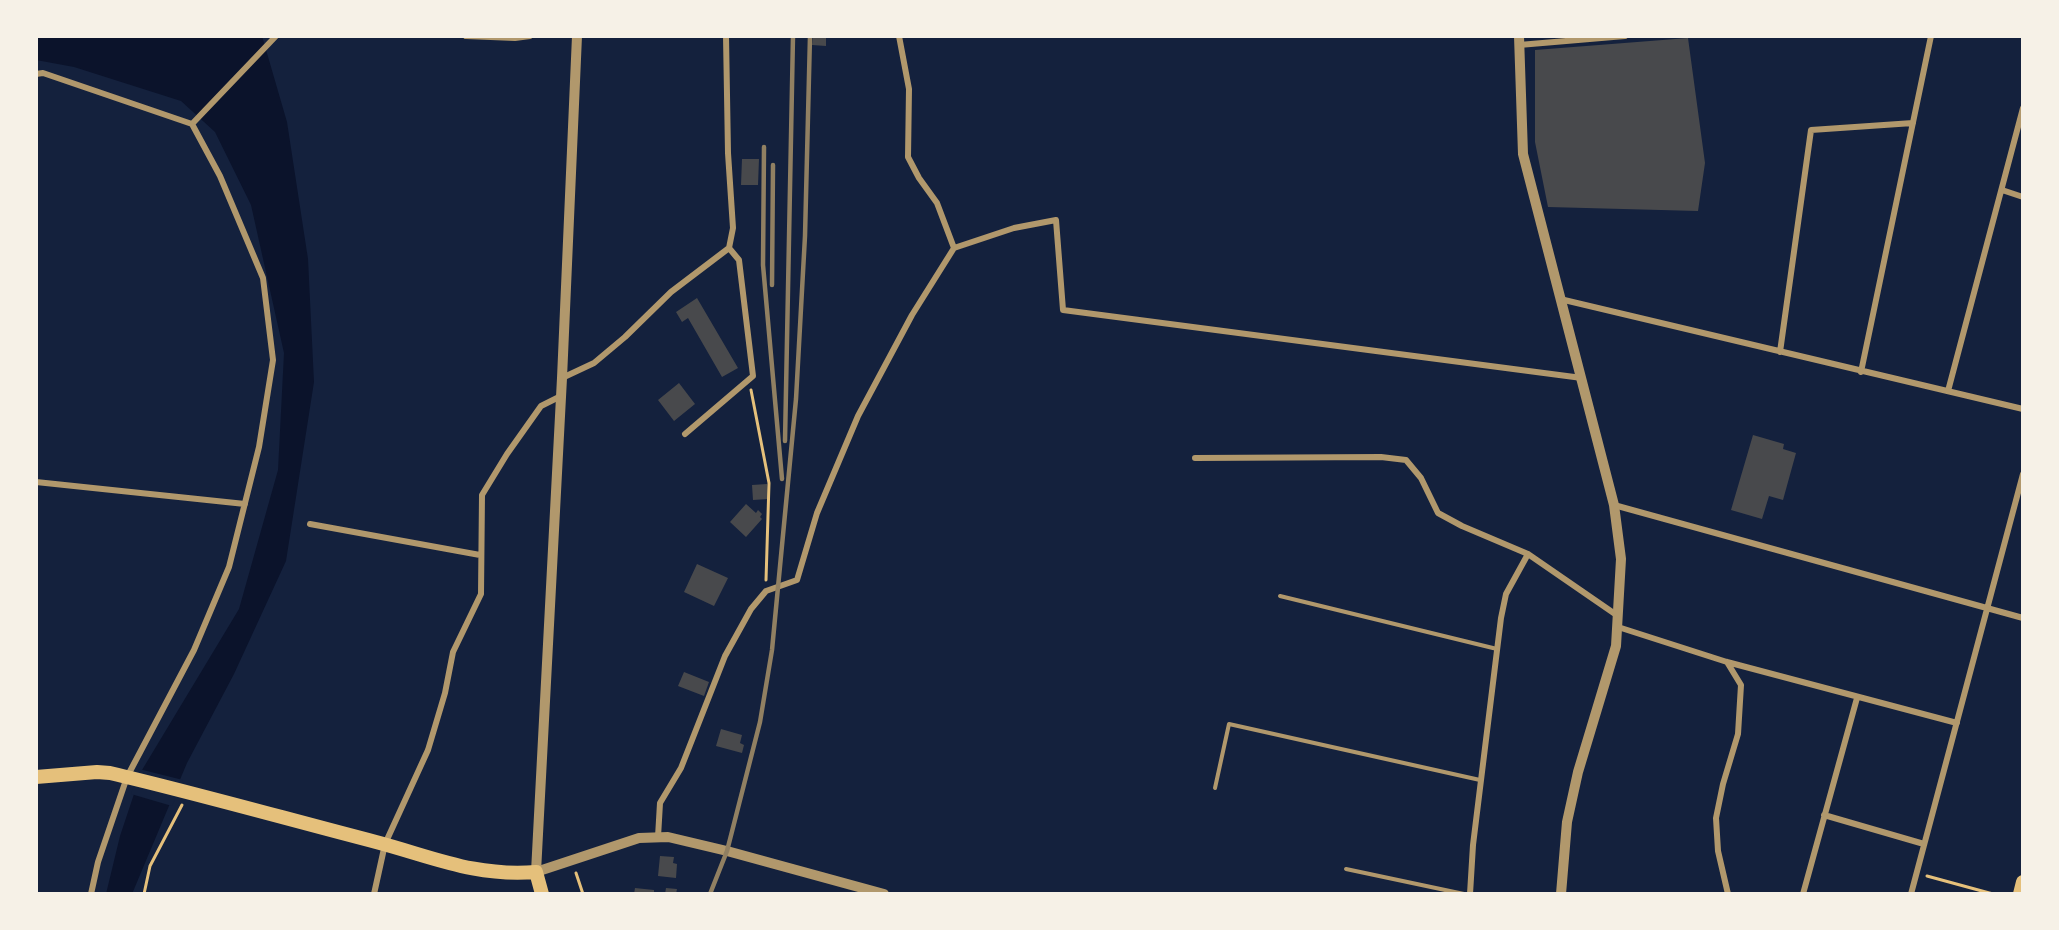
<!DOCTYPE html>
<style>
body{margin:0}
#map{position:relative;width:2059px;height:930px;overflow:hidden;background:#14213d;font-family:Quicksand,sans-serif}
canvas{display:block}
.frame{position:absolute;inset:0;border:38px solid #f6f1e7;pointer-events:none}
</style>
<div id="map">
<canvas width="2059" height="930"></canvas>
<div class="frame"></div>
</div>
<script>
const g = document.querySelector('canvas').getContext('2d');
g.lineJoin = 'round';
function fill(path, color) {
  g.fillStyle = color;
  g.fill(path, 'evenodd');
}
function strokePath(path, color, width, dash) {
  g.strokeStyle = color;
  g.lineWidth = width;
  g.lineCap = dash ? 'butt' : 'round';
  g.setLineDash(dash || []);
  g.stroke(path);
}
fill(new Path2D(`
 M36,36H262L287,122L308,259L314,382L286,561L234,674L187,763L132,894H106L120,836L142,770L239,609L278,470L284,353L251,205L215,132L181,101L74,67L36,60Z`), '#0b132b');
fill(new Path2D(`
 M139,769L183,780L172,806L131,794Z`), '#14213d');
fill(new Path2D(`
 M813,36H826V46L812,45Z
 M1688,38L1705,163L1698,211L1548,207L1535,142V50Z
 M742,159H759L758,185H741Z
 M697,298L738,368L722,377L688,318L682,322L676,312Z
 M679,383L695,404L674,421L658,400Z
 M1753,435L1784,444L1783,449L1796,453L1783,500L1769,496L1762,519L1731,510Z
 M767,484L768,499L753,500L752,485Z
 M746,504L756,513L758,510L762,514L760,517L762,519L746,537L730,522Z
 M697,564L728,578L714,606L684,592Z
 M684,672L709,682L704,696L678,686Z
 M721,729L742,735L740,743L744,745L742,753L716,746Z
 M660,856L674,857L673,863L677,864L676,878L658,876Z
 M635,888L654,890V894H634Z
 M666,888L677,889L676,894H665Z`), '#48494c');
strokePath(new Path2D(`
 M751,390L769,483L766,580
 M576,873L583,894
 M1927,876L1993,894
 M144,894L150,866L182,805`), '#e5c07b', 3);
strokePath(new Path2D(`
 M1280,596L1497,649
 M1215,788L1229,724L1480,780
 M1346,869L1464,894`), '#b1986c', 4);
strokePath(new Path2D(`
 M466,36L515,38L530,36
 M1519,45L1625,36
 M36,74L43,73L192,124L220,176L263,278L273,360L259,447L229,567L194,650L127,777L98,862L91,894
 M192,124L276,36
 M2002,190L2023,197
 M954,248L1014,228L1056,220L1063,310L1582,378
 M1560,299L2023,409
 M1780,352L1811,130L1913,123
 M1861,372L1931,36
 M562,378L594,363L625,337L671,292L729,248L733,228L728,153L726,36
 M1948,391L2023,108
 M685,434L753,376L739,260L729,248
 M1195,458L1381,457L1406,460L1421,478L1438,513L1462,526L1528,554L1618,616
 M36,482L245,504
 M1614,505L2023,618
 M310,524L480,555
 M1618,627L1727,662L1957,723
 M1727,662L1741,685L1738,734L1723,784L1716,818L1718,851L1728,894
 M1824,815L1924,844
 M658,837L660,803L681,768L725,656L751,609L766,591L797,580L817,513L858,416L912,315L954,248L937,203L919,178L908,157L909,89L899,36
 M374,894L385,844L428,750L445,693L453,652L481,594L482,495L507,454L541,406L561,396
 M1470,894L1473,845L1501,618L1506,594L1528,554
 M1803,894L1857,698
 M1911,894L2023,474`), '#b1986c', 6);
strokePath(new Path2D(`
 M577,36L562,378L536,872L639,838L668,837L727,851L884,894
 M1519,36L1523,154L1614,505L1621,559L1616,646L1578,772L1567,822L1561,894`), '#b1986c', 10);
strokePath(new Path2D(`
 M36,777L97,772L110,773C199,794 287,819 376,842C433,857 475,877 536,872L542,894
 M2020,894L2023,882`), '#e5c07b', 14);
strokePath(new Path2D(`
 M764,147L763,265L782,479
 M772,285L773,165
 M785,441L793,36
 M710,894L727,851L760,722L772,650L796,399L805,236L810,36`), '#918062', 4.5);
</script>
